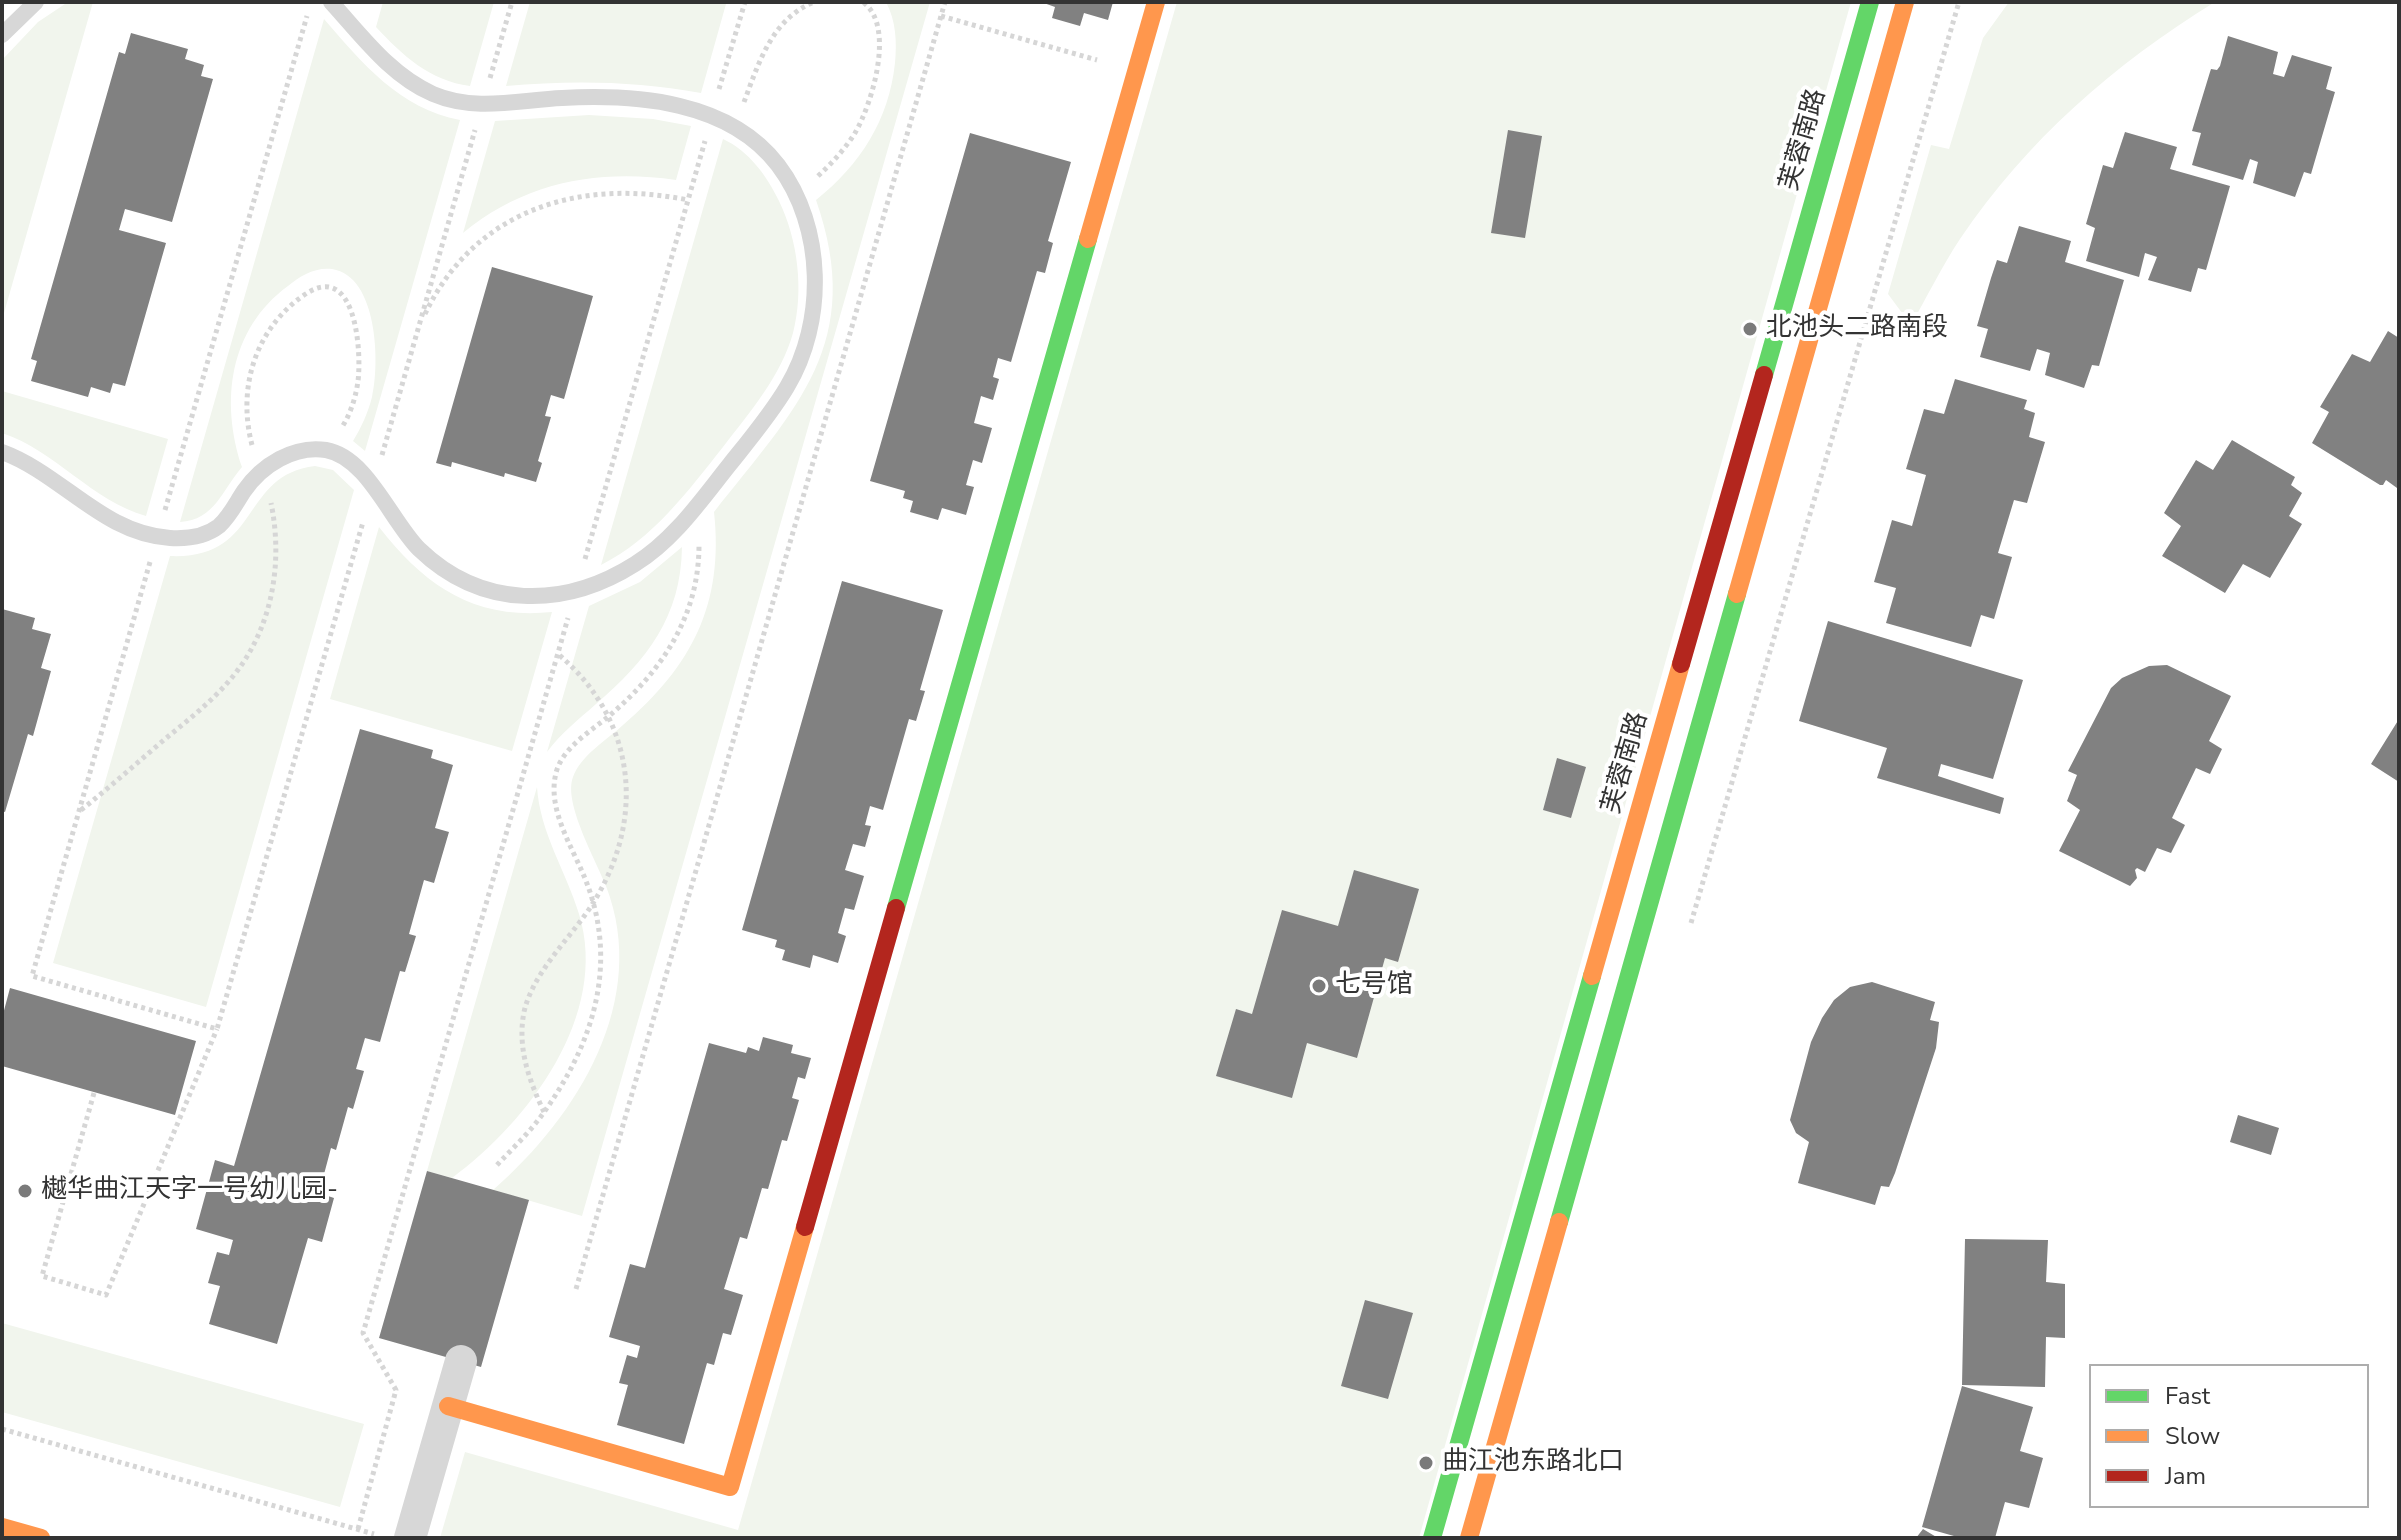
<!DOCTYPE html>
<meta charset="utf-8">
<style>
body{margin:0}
#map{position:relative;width:2401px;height:1540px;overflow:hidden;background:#fff;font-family:"Nunito Sans",sans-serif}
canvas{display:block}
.frame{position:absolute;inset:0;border:4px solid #333;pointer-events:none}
.legend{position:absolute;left:2089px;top:1364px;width:280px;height:144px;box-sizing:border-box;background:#fff;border:2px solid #adadad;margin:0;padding:10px 14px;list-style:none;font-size:24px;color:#333}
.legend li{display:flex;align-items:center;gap:16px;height:40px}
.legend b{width:40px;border:2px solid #adadad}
</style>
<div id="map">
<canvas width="2401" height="1540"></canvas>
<div class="frame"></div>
<ul class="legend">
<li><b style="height:10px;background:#63d668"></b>Fast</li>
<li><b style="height:10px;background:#ff974d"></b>Slow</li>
<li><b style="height:10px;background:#b3261e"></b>Jam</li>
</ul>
</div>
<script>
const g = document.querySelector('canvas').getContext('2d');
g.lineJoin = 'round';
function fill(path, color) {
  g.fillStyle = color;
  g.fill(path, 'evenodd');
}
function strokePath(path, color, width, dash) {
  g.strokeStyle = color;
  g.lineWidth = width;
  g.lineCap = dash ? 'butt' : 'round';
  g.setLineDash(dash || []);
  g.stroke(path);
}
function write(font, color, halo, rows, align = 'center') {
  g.font = font + ' "Nunito Sans","Noto Sans SC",sans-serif';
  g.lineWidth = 8;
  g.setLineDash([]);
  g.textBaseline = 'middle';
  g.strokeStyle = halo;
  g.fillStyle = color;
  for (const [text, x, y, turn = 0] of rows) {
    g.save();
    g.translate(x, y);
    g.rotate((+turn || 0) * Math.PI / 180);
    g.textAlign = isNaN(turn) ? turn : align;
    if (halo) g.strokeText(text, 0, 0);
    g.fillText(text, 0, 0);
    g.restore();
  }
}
fill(new Path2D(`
 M68,2H93L2,320V60L38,22Z
 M383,2H494L470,86C430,81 402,55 376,27Z
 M530,2H719L726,4L701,93C635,81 572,80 506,86Z
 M886,2H930L582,1216L493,1190C578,1116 650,1000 606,886C596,860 563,803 573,777C581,755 607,740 623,725C692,666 724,604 714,512C796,408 866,343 816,200C860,165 889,120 895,63C897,42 896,21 886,2Z
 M1177,2H1851L1419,1538H440L465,1452L738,1530Z
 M2009,2H2215C2114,64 2027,140 1960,239C1942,266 1927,297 1911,325L1888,294L1931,145L1949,149L1983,38Z
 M324,19C362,63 400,109 460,120L365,451L353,441C361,428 368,413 372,397C380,364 378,276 332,269C315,267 300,276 288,286C229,329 220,402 242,467C222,490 215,520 180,522Z
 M589,115L653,119L691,126L676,180C598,169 525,182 463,233L495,121Z
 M723,139C749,151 767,176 779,201C798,240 804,291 793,333C781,376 750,412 723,447C688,491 653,539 601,565Z
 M2,391L168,439L146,516C92,501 56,451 2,433Z
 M315,466L333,470L354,490L206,1007L53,963L170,556C262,560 239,475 315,466Z
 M379,527C425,586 474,620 552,612L512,751L330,699Z
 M682,547C681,617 647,660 596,704C578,720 561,733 547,752L589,606L640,582Z
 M537,787C540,833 566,871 579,914C610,1015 528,1122 452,1178L427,1171Z
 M2,1323L364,1424L340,1507L2,1412Z`), '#f1f5ed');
fill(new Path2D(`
 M1041,2H1113L1108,20L1084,13L1080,26L1052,18L1055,7Z
 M131,33L188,49L185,59L204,65L201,76L213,79L172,222L125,209L119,230L166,243L125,386L113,383L110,393L91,387L88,397L31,381L37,361L31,359L119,52L125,54Z
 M2228,36L2278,52L2273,74L2284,77L2292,55L2332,67L2326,89L2335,92L2311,174L2304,172L2295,197L2253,183L2258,162L2250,159L2243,180L2192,165L2201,133L2192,131L2210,72L2211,69L2217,70L2220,66Z
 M1508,130L1542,136L1525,238L1491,233Z
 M2125,132L2177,147L2170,169L2230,186L2206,270L2198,268L2191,292L2148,280L2157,257L2145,253L2139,277L2086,261L2095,228L2086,224L2103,165L2113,168Z
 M970,133L1071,162L1048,241L1053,243L1045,273L1037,271L1011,362L998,358L993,377L999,379L993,400L981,396L974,423L992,428L982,463L973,460L966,485L974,487L966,515L942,508L938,520L910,512L913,501L903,498L905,491L870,481Z
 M2019,226L2071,241L2065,262L2124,280L2099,366L2092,365L2084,388L2045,375L2050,353L2037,349L2030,371L1980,357L1988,329L1977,326L1991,278L1997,260L2007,263Z
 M492,267L593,296L564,399L551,395L545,416L551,417L538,461L542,463L536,482L505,473L504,477L452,462L451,467L436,463Z
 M2388,331L2399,338L2397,488L2386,480L2383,485H2380L2312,443L2329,412L2320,407L2352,354L2370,362Z
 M1955,379L2027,400L2024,409L2035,413L2029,437L2045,442L2027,503L2014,500L1998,553L2012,557L1994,619L1981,615L1971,647L1886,623L1896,588L1874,582L1892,520L1912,526L1926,475L1906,469L1924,409L1944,414Z
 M2232,440L2295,477L2291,485L2302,493L2289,516L2302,524L2270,578L2243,564L2225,593L2162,556L2181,526L2164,513L2196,460L2213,470Z
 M842,581L943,610L920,690L925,691L916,721L909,719L883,810L870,806L865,825L871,826L865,847L853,844L845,870L864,876L854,910L845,908L838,933L846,936L838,963L813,955L810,968L782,960L785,950L775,947L777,940L742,930Z
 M2,609L35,618L32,629L51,634L41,668L51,671L33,736L28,734L5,812L2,811Z
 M1828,621L2023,680L1993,779L1941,764L1938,776L2004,798L2000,814L1877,778L1887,748L1799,721Z
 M2167,665L2231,696L2209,741L2222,749L2210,774L2196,768L2172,818L2185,825L2171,853L2157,848L2145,872L2137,868L2135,870L2137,878L2130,886L2059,851L2080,810L2067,801L2077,775L2068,771L2111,688L2122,678L2149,666Z
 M2399,719V782L2371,764Z
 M360,729L433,750L431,758L453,765L435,828L449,832L434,883L424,880L409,934L416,936L405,972L400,971L380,1042L365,1038L356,1069L364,1071L353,1109L348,1107L336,1150L331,1148L319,1193L334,1198L322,1242L308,1238L277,1344L209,1324L220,1286L208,1283L217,1252L229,1255L233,1240L196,1229L215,1160L234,1166Z
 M1557,758L1586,767L1571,818L1543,810Z
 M1354,870L1419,889L1398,962L1385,958L1357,1058L1307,1043L1292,1098L1216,1076L1236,1009L1252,1014L1282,910L1338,926Z
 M1872,982L1935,1002L1930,1020L1939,1022L1936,1048L1895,1173L1889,1187L1881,1186L1875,1205L1798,1183L1809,1142L1796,1133L1790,1120L1811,1042L1822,1018L1834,1000L1850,987Z
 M10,988L196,1041L175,1115L2,1066V1018Z
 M763,1037L793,1045L791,1053L811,1058L805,1079L798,1077L792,1098L799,1100L787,1141L782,1140L768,1189L762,1188L747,1239L740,1237L724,1289L743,1295L731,1335L723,1333L714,1365L707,1363L684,1444L617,1425L628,1385L619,1383L627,1355L637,1358L640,1346L609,1337L630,1264L645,1268L709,1043L746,1053L748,1047L759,1051Z
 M2238,1115L2279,1128L2271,1155L2230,1142Z
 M427,1171L529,1200L481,1367L379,1338Z
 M1965,1239L2048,1240L2046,1282L2065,1284V1338L2046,1337L2045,1387L1962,1385Z
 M1365,1300L1413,1313L1388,1399L1341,1386Z
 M1962,1386L2033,1407L2020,1451L2043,1458L2029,1508L2005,1502L1995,1538H1961L1922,1527Z
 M1923,1529L1938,1538H1916Z`), '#818181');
strokePath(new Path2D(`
 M941,16L1097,60
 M490,78L512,2
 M719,89L745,2
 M744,102C759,62 772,19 814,2
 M818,176C832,163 845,149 855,133C872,104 896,26 863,2
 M425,314C475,209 580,178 688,200
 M252,445C238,391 253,336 296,301C305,294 317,285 329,287C358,292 361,358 358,381C356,396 351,413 342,427
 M382,455L475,130
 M165,510L307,16
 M585,559L705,141
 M150,562L32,976L217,1029L363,522
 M81,810C110,787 137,763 165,739C187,721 210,703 229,681C271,633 284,566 271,503
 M1691,923L1959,2
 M94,1093L42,1276L106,1295L217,1029
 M544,1112C529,1080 517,1048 524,1012C532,976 564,944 585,915C647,828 640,723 558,654
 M497,1165C512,1149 529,1133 542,1115C594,1043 620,962 584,876C571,845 547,808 556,773C562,748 591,731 609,716C662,671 699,616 699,545
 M576,1289L945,2
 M2,1429L374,1534
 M358,1529L396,1390L363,1333L568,618`), '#d6d6d6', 5, [4, 4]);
strokePath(new Path2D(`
 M2,35L36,2
 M2,452C62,474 103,534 170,538C187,539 205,537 219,526C230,516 236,503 244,491C262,465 294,445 326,450C367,457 391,521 419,549C481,609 564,609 635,564C674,540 702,499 730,464C750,439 771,414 787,387C826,322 825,227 778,165C729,101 637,94 562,98C519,100 475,112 433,94C390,75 362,36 331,2`), '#d7d7d7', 16);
strokePath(new Path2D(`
 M410,1538L461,1361`), '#d7d7d7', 32);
strokePath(new Path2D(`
 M1764,375L1870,2
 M896,908L1088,239
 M1559,1222L1737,594
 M1432,1538L1592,976`), '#63d668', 18);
strokePath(new Path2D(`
 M1088,239L1156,2
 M1737,594L1905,2
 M1592,976L1681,664
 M448,1406L730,1487L805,1227
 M2,1527L41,1538
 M1469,1538L1559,1222`), '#ff974d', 18);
strokePath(new Path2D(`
 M1681,664L1764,375
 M805,1227L896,908`), '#b3261e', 18);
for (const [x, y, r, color] of [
 [1750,329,8,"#7a7a7a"],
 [1319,986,8,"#7a7a7a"],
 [25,1191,8,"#7a7a7a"],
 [1426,1463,8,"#7a7a7a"]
]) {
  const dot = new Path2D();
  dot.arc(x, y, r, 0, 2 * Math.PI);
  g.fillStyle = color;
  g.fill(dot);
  strokePath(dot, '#fff', 3);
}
write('26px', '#333', '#fff', [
 ["芙蓉南路",1804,140,-74],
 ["芙蓉南路",1626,763,-74]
]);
write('26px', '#333', '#fff', [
 ["北池头二路南段",1766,329],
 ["七号馆",1335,986],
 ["樾华曲江天字一号幼儿园-",41,1191],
 ["曲江池东路北口",1442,1463]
], 'left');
</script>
